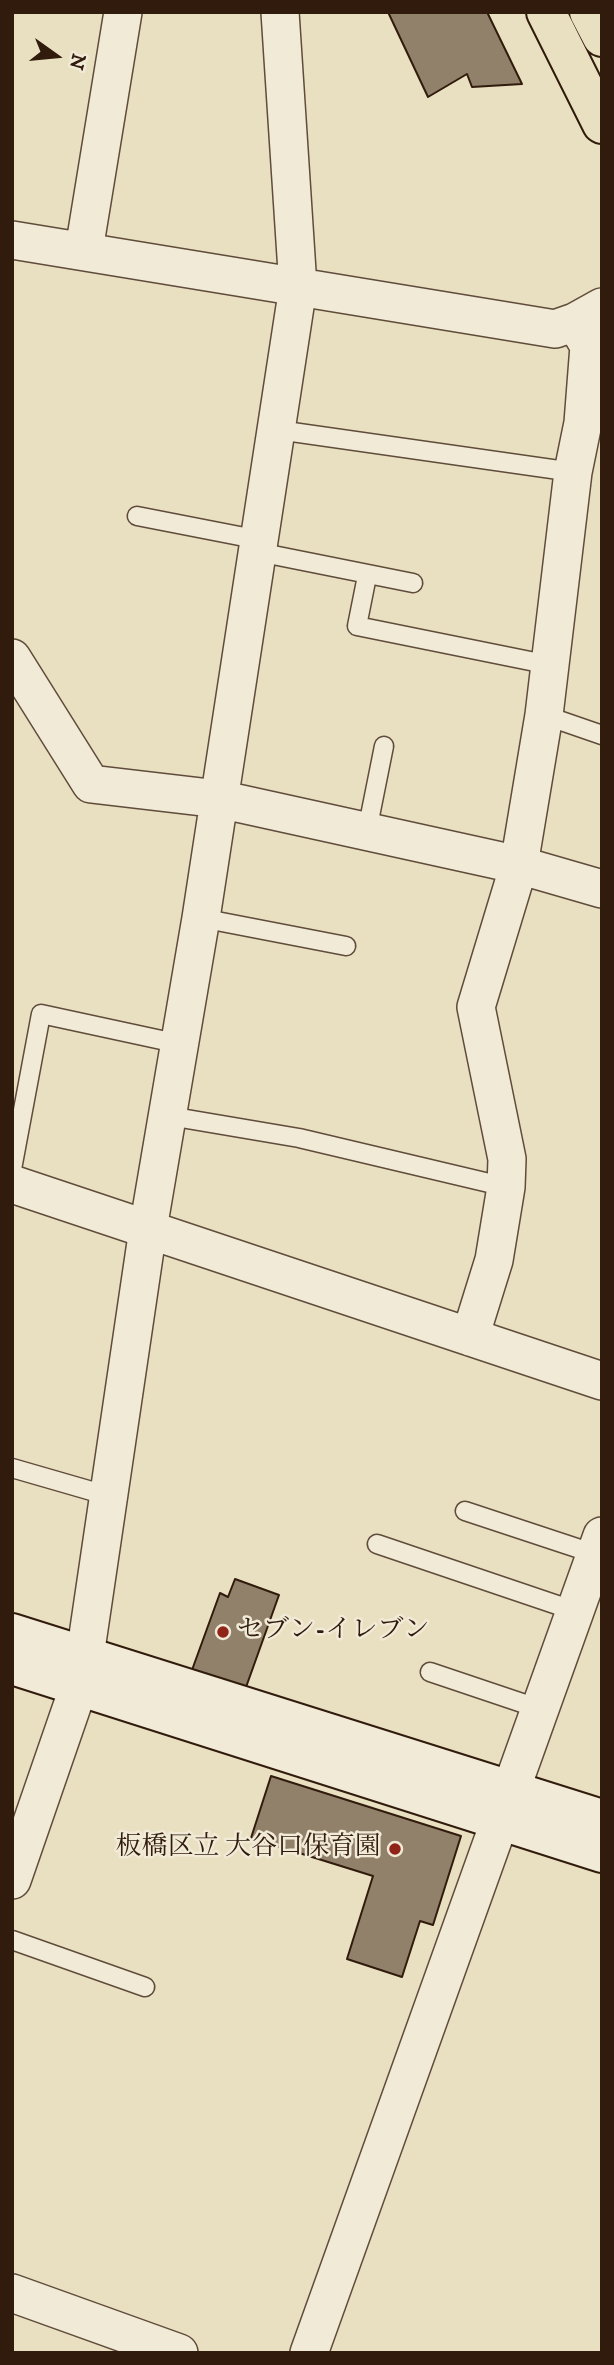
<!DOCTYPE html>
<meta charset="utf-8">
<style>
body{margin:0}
#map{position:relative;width:614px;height:2365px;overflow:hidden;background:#e9dfc1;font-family:"IM FELL DW Pica",serif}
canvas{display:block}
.frame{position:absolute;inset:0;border:14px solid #311b0d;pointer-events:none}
.north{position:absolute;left:21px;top:21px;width:70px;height:70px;-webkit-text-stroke:5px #f1ead7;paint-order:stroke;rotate:105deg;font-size:19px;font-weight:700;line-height:28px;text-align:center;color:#311b0d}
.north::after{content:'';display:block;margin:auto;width:24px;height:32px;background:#311b0d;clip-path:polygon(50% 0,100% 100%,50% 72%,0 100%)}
</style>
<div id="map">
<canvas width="614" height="2365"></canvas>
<div class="frame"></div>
<div class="north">N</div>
</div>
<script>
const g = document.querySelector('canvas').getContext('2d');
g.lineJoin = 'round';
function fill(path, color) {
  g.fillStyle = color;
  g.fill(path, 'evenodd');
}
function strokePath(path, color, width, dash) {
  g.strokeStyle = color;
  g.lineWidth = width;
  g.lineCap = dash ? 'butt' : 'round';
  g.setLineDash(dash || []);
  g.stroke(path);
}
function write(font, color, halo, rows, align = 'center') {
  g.font = font + ' "IM FELL DW Pica","Noto Serif JP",serif';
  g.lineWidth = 5;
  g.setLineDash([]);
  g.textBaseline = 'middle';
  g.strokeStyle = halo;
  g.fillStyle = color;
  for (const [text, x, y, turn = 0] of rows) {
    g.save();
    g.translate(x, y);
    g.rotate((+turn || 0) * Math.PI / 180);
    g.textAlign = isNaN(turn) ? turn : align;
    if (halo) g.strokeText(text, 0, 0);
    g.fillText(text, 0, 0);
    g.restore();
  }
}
const building = new Path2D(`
 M388,12H487L522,84L472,87L467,74L428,97Z
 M235,1579L279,1595L245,1690L192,1670L220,1593L228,1597Z
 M271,1776L461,1836L433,1925L420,1921L402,1977L347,1959L373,1876L251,1838Z`);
fill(building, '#91816b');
strokePath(building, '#311b0d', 2);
const lane = new Path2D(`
 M278,430L573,472
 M137,516L260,540
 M258,552L413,583
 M367,576L357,626L550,665
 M544,715L602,735
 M367,831L384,746
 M201,918L346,946
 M169,1116L299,1138L506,1187
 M12,1169L41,1014L180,1044
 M12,1468L109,1496
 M465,1511L595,1554
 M377,1544L575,1611
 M430,1672L540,1709
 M12,1940L145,1987`);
const street = new Path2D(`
 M12,240L555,329L575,322L602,307
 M84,250L123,12
 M12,658L91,784L219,799L519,865L602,889
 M12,1184L602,1381
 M470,1337L494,1260L506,1187L507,1159L476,1007L519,865L544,715L573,472L583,423L589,346L575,322
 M12,1880L79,1686L85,1656L148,1229L201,918L298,287L280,12
 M12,2293L179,2353
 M309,2353L602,1536`);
const secondary = new Path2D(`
 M12,1633L602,1819
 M12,1665L602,1853`);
const primary = new Path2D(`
 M546,12L602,124
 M589,12L602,37`);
strokePath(lane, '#5f4c3a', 21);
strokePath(street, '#5f4c3a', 40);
strokePath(secondary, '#311b0d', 42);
strokePath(primary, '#311b0d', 42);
strokePath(lane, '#f1ead7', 18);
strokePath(street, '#f1ead7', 37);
strokePath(secondary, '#f1ead7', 38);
strokePath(primary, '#e9dfc1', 38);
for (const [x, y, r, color] of [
 [223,1632,7,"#8f2418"],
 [395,1849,7,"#8f2418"]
]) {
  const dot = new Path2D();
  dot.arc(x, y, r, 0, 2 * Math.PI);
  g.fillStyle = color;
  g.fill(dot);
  strokePath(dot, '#f1ead7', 2.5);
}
write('26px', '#311b0d', '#f1ead7', [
 ["セブン-イレブン",237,1632],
 ["板橋区立 大谷口保育園",381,1849,"right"]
], 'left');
</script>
